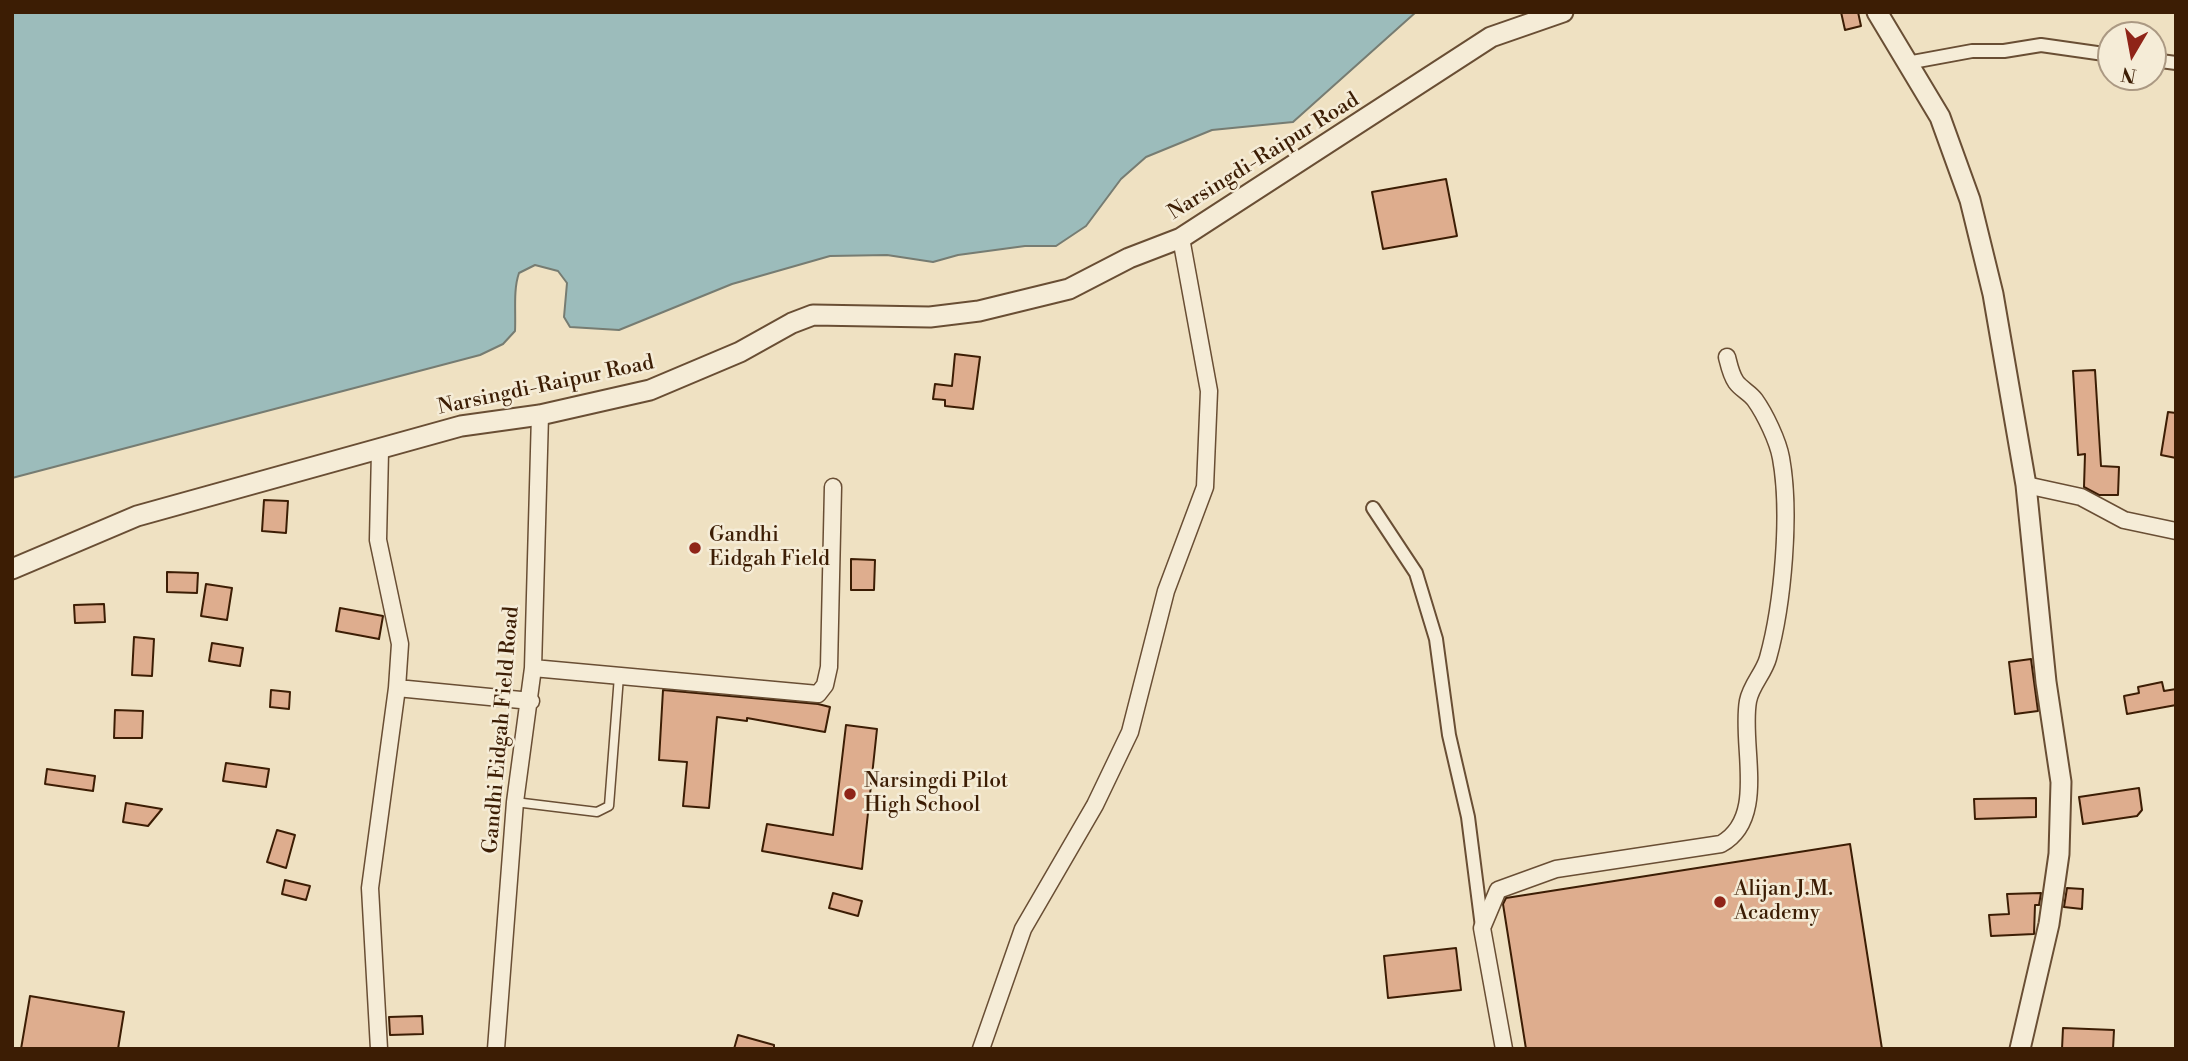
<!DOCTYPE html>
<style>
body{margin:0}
#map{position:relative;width:2188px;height:1061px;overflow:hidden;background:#efe1c2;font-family:"Libre Bodoni",serif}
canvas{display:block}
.frame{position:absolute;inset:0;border:14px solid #3c1d04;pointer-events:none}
.north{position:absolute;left:2097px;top:21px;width:70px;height:70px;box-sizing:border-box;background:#f5ecd7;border:2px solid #ab9983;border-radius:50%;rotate:190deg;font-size:19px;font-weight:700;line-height:28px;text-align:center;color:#3c1d04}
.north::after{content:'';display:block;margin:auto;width:24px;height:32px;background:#8f2418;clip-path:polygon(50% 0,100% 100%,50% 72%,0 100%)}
</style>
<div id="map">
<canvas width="2188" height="1061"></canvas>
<div class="frame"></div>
<div class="north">N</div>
</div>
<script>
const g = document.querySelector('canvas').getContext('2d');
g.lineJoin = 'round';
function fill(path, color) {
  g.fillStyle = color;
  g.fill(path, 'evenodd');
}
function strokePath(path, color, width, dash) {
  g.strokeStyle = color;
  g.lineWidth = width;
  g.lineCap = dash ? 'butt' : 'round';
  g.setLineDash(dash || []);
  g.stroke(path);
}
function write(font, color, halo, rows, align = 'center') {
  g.font = font + ' "Libre Bodoni",serif';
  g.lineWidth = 5;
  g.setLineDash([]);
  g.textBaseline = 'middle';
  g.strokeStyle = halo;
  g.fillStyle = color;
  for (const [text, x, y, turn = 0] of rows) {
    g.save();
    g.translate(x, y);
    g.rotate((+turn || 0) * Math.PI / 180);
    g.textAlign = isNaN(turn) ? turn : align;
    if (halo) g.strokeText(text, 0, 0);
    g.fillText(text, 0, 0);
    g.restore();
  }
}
const water = new Path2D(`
 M12,12H1416L1293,122L1212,130L1146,157L1121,179L1086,226L1056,246H1025L958,255L933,262L887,255L830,256L732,284L619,330L570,327L564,317L567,283L558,271L535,265L519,273C513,290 516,312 515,331L503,344L480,355L12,478Z`);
fill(water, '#9cbcbb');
strokePath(water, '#767c72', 2);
const building = new Path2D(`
 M1841,12H1858L1861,26L1845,30Z
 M1446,179L1457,236L1383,249L1372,192Z
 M955,354L980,357L973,409L945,406V400L933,399L935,384L952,386Z
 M2095,370L2101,466L2119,467L2118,495H2099L2084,487L2085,454L2078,455L2073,371Z
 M2168,412L2176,413V458L2161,455Z
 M264,500L288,501L286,533L262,531Z
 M851,559L875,560L874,590H851Z
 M167,572L198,573L197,593L167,592Z
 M206,584L232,588L227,620L201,616Z
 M104,604L105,622L75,623L74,605Z
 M340,608L383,616L379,639L336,631Z
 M134,637L154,639L152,676L132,675Z
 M212,643L243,648L240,666L209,661Z
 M2031,659L2038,711L2015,714L2009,662Z
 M2162,682L2164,691L2176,689V705L2127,714L2124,696L2139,693L2138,687Z
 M271,690L290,692L289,709L270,707Z
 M663,690L818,704L830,707L825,732L747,718V721L717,717L709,808L683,806L687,762L659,760Z
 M115,710L143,711L142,738H114Z
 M846,725L877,729L862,869L762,851L767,824L833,835Z
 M226,763L269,769L266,787L223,781Z
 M47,769L95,776L93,791L45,784Z
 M2139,788L2142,810L2137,816L2083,824L2079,797Z
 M2036,798V817L1975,819L1974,799Z
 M126,803L162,809L148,826L123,822Z
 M277,830L295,835L286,868L267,862Z
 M1850,844L1882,1049H1526L1503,904L1506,898Z
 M285,880L310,886L306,900L282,894Z
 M2067,888L2083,889L2082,909L2064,907Z
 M833,893L862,901L858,916L829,908Z
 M2041,893L2039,905H2035L2034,934L1991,936L1989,915L2009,914L2007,894Z
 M1456,948L1461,990L1388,998L1384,956Z
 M30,996L124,1012L118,1049H21Z
 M422,1016L423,1034L390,1035L389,1017Z
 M2063,1028L2114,1030L2113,1049H2062Z
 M738,1035L774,1045V1049H734Z`);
fill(building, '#dead8e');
strokePath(building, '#3c1d04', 2);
const service = new Path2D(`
 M515,802L597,812L609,806L619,676`);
const pedestrian = new Path2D(`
 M2153,60L2176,63
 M1907,63L1972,51H2004L2041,45L2111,55
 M1373,508L1416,573L1436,639L1449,735L1468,817L1482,927`);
const minor = new Path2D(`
 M2026,485L2081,497L2124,520L2176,531
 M533,668L818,694L825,685L829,667L833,487
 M397,688L531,701
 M379,1049L370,888L397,688L400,644L378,540L380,451
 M496,1049L515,802L533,668L540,415
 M981,1049L1023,929L1095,805L1130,732L1166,591L1205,487L1209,391L1181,238
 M1504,1049L1482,928L1498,890L1556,869L1721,844C1768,818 1740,745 1748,701C1751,685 1764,673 1768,658C1783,604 1791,513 1781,458C1778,441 1765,414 1755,400C1750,393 1741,389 1736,382C1731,375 1729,365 1727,357`);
const tertiary = new Path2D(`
 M1877,12L1940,117L1970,200L1993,294L2026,485L2046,682L2061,782L2059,854L2049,924L2020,1049
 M12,569L137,516L461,426L540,415L650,390L740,352L792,323L813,315L930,317L979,311L1069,289L1129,258L1181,238L1491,37L1563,12`);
strokePath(service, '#694e34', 11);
strokePath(pedestrian, '#694e34', 16);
strokePath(minor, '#694e34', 19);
strokePath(tertiary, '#694e34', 23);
strokePath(service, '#f5ecd7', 8);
strokePath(pedestrian, '#f5ecd7', 12);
strokePath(minor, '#f5ecd7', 16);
strokePath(tertiary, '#f5ecd7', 19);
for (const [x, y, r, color] of [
 [695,548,7,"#8f2418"],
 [850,794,7,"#8f2418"],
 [1720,902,7,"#8f2418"]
]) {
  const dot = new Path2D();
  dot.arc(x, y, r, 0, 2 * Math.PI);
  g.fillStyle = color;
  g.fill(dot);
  strokePath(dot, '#f5ecd7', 2.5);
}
write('21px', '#3c1d04', '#f5ecd7', [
 ["Narsingdi-Raipur Road",1264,157,-32],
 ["Narsingdi-Raipur Road",546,386,-12],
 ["Gandhi Eidgah Field Road",502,730,-85]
]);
write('21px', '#3c1d04', '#f5ecd7', [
 ["Gandhi",709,536],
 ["Eidgah Field",709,560],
 ["Narsingdi Pilot",864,782],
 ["High School",864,806],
 ["Alijan J.M.",1734,890],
 ["Academy",1734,914]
], 'left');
</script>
